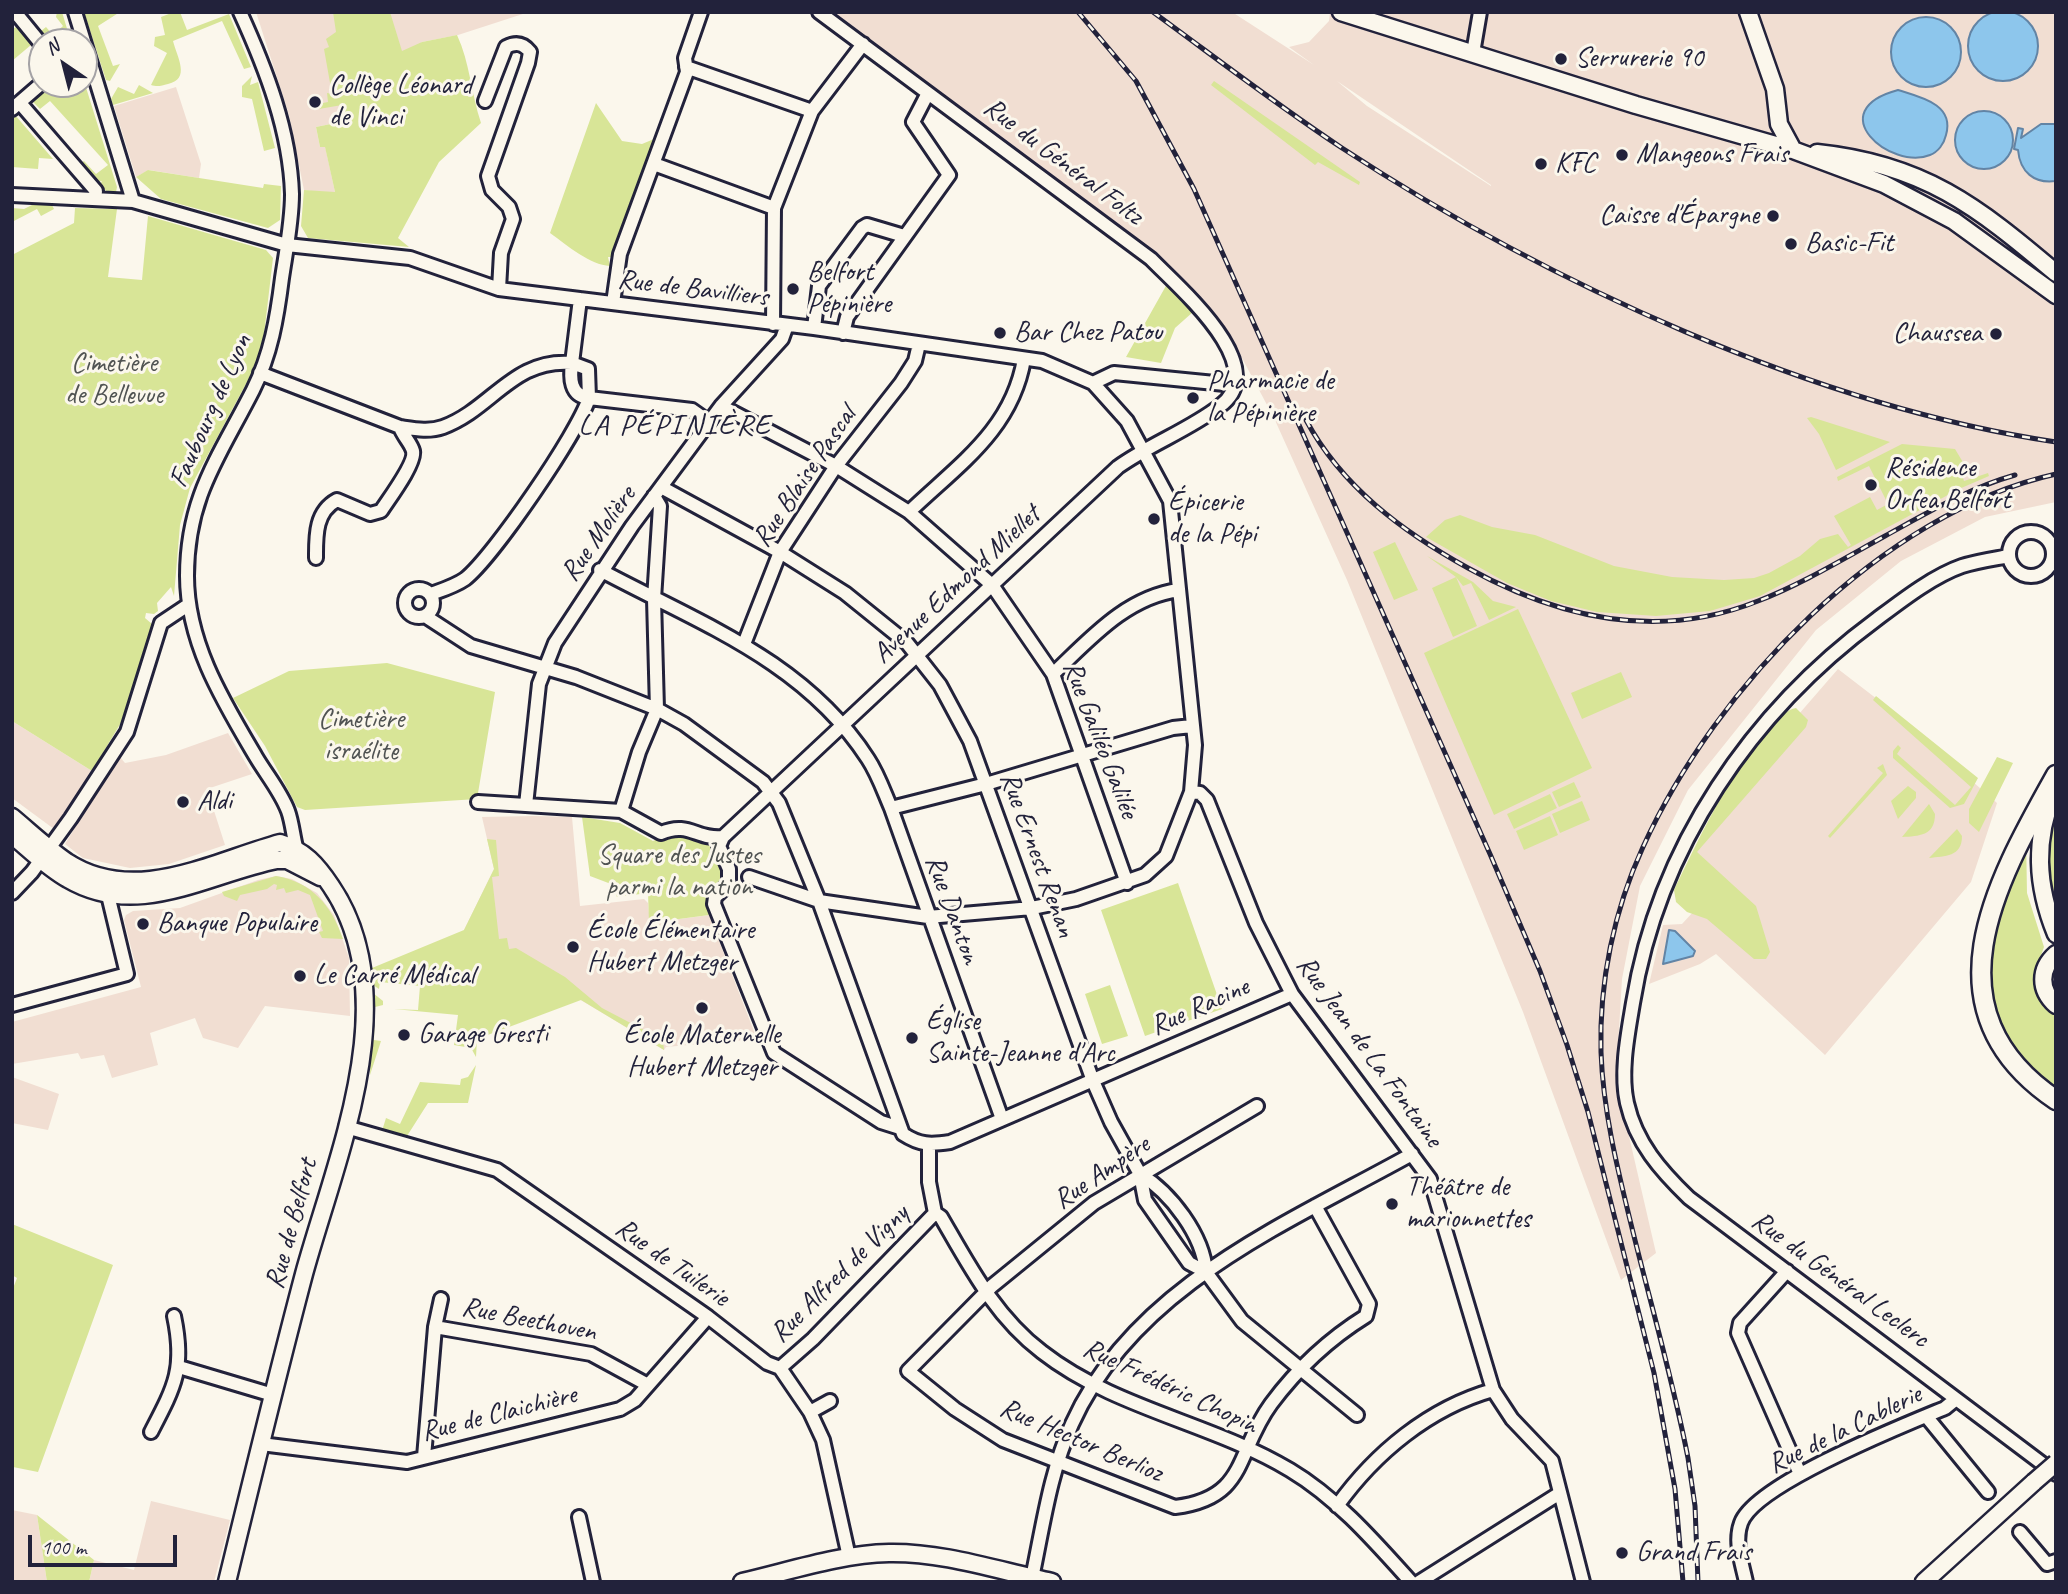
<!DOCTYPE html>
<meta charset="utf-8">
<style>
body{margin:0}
#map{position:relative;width:2068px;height:1594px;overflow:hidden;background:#fbf7ec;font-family:Caveat,sans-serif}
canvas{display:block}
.frame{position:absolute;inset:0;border:14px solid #22223b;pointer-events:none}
.north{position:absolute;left:28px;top:28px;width:70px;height:70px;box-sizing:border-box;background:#fbf7ec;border:2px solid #a4a2a5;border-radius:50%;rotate:325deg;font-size:19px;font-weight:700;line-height:28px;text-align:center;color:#22223b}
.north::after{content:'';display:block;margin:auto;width:24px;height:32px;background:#22223b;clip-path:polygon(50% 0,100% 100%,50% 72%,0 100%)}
.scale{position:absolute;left:28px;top:1535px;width:149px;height:32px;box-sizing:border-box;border:4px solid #22223b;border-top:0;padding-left:9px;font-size:21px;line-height:24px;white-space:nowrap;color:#22223b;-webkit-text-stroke:5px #fbf7ec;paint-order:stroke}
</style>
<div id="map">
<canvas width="2068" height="1594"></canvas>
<div class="frame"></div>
<div class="north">N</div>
<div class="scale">100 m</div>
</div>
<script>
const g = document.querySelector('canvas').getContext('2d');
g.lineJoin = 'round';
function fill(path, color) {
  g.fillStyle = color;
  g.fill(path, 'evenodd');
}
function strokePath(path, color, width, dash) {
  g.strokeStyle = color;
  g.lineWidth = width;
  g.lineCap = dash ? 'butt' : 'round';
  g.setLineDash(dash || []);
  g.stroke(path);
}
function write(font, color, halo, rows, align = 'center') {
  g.font = font + ' Caveat,sans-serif';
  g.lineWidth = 6;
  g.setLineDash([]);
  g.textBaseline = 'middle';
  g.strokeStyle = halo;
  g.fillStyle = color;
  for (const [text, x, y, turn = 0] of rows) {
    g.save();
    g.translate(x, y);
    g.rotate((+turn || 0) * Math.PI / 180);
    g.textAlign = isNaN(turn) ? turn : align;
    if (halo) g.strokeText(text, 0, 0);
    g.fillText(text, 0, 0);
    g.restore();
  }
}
fill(new Path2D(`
 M256,12H529L458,35L422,42L342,105L345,121L316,127L320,147L325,146L335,192L325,193L304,190L289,115Z
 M831,12H1232L1314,65L1289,47L1309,42L1329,21L1330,12H2056V502L1985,517L1901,561L1816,630L1688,790L1640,886L1622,979L1616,1080L1656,1253L1621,1280L1523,1012L1347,580L1274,418L1234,343L1139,240ZM1337,81L1491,185V186L1367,106Z
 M176,87L201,164L199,178L149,170L136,177L114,106Z
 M1838,669L1890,709L1997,803L1971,882L1825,1055L1716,954L1700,964L1649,984L1663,925L1682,924L1694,911L1677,888L1726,798Z
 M12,721L92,771L67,813L54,829L12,798Z
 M228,733L252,774L207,789L225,845L169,864L130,868L83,858L65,844L119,756L125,763L166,755Z
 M534,816L572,817L580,906L644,899L648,903L650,923L709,915L757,1039L666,1047L664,1050L464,930L494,869L482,817Z
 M276,876L292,879L317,893L334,915L349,958L350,1016L265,1006L238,1048L203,1038L195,1018L150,1033L158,1065L112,1078L104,1055L81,1059L78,1053L12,1064V1022L141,987L124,920L126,915L133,911L180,908L258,880Z
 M12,1077L59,1094L48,1130L12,1123Z
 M151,1501L230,1520L214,1582H89L94,1560L134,1570Z
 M12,1510L37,1515L47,1582H12Z`), '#f1ded2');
fill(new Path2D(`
 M57,12H62L71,42H51L41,31L46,27L53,35L63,26L56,17Z
 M84,12H120L98,26L113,66L120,64L110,81L106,80Z
 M174,12H180L187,30L229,14L251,67L244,69L222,21L173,41C177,57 191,79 168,84C161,86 157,87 151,85L167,53L154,46L155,37L165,35L161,17Z
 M333,12H390L402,51L422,42L457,35C470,63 471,93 481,123L439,162L398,238L409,247L308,238L301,226L304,190L335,192L325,147H320L316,127L345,121L342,105L319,109L318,104L328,102L327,93L332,94L324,49L329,47L326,39L336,32Z
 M17,26L42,53V56L31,45L12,61V30Z
 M252,76L250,85L258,82L275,148L264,151L252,99L242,97V86Z
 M84,81L117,187L116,192L106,191L100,184L102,181L97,182L81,163L84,161L96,174L108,165L50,101L40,109L32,101L52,84H84Z
 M1214,81L1227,90L1360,182L1359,185L1318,162L1315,165L1211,85Z
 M139,85L153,93L113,105L111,99L118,87L134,94Z
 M596,103L622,141L642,144L654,139L613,257H608L610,266C590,265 568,246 550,233Z
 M15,115L53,159L39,158L38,169L12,167V117Z
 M148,170L263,188L264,184L281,186L280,220L268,228L161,199L136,177Z
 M34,204L52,205L54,209L41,216L37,209L12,222V208L24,209Z
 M75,208L117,209L108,277L142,280L148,216L266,250L273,258L263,343L254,369L190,488L180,525L174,596L171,587L157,603L158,611L154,614L146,613L145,618L152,624L125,716L92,771L12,721V255L74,223Z
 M1167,284L1193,312L1175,328L1161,363L1126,357Z
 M1811,417L1890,442L1836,470L1819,434L1807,418Z
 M1902,444L1955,449L1967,469L1962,475L1964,481L1988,473L1989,476L1959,489L1760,596L1710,611L1656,616L1597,612L1551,601L1507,583L1426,537L1445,520L1460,515L1492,527L1535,535L1614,566L1672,577L1724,580L1754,578L1769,573L1800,556L1820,539L1838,534L1848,547L1851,545L1834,516L1870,497L1877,510L1888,504L1869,466L1838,481L1837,477Z
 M1395,542L1418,590L1394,600L1373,552Z
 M1427,556L1473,582L1493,601L1516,607L1489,620L1471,583L1463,586L1456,577L1477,626L1453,637L1432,588L1456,577Z
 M1518,609L1592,768L1494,815L1424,653Z
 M387,663L495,692L477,799L305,810L297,807L265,746L233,698L289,671Z
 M1621,672L1632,697L1582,719L1571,693Z
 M1876,696L1978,778L1964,804L1950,808L1893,758V751L1898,745L1901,748L1897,754L1955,805L1971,787L1873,700Z
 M1796,708L1808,720L1806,727L1697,852L1756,906L1770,952L1766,959H1754L1707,919L1687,912L1676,902L1674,890C1693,851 1755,716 1796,708Z
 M1997,757L2013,763L1979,832L1969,823V809Z
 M1883,764L1887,775L1830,838L1828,836L1883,773L1877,768Z
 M1574,782L1581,797L1559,807L1552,792Z
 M1908,786L1916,792V798L1898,819L1891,801Z
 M1550,794L1557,808L1514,829L1507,814Z
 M1582,801L1590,820L1560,833L1552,814Z
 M1929,804L1935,814C1935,836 1919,836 1902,837Z
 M1550,816L1558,835L1524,850L1516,831Z
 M582,817L620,823L653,841L676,831L717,842L727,879L707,899L709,915L649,923L648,893L617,897L611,884L590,876Z
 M2056,820V900C2048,875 2044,844 2056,820Z
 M1957,829L1962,836C1962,857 1945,856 1929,858Z
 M2026,836L2027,893L2044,947L2035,972L2036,990L2056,1018V1089L2051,1083L2044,1084L2024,1066L1991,1010L1986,944Z
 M487,839L496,840L499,876L492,877L499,939L507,938L509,949L516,948L565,977L602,1008L663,1040L664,1050L581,1000L477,1039L476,1057L471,1048L454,1045L458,1015L394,1009L418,1010L420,986L380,982L379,989L373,985L372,968L464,930L494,869Z
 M276,876C312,882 332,906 343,939L322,938L319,932L323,931L310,895L298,890L286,893L284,888L276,890L277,885L274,884L267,889L240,895L237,901L224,896L222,892Z
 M1178,883L1222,1009L1145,1036L1101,910Z
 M1110,985L1128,1036L1102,1044L1085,994Z
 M373,993L383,1001V1005L375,1007L374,1040L381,1041L370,1075Z
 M476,1065L468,1103H428L407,1136L402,1139L381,1134L386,1118L400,1124L420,1082L460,1085L461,1079L468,1077Z
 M12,1224L113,1265L38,1472L13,1467L12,1471V1291L17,1278L12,1275Z
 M37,1515L94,1560L89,1582H47Z`), '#d8e597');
const water = new Path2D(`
 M1968 46a35 35 0 1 1 70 0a35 35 0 1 1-70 0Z
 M1891 52a35 35 0 1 1 70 0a35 35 0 1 1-70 0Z
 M1898,90C1920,97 1955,104 1946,135C1944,144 1938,152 1930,155C1891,171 1820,111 1898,90Z
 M1955 140a29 29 0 1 1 58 0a29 29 0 1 1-58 0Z
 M2041,124H2056V181C2034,184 2020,172 2018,150L2014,149L2018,128L2023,129L2021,138Z
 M1669,930L1675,931L1695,951L1693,956L1663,964Z`);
fill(water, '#8dc6ec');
strokePath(water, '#6284a5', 2);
const minor = new Path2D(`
 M15,12L42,45
 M75,12L133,201
 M240,12C266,69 290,131 292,194C292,222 286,251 282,278C277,318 271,354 253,390C219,457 187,497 187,576C187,643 223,701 256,757C266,774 281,792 288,811C292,822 293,835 296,847L291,854
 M819,12L1151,259C1179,288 1273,367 1220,406C1189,430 1150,444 1118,467L723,837L719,846L729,869V884L715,897L714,904L774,1053L881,1122L900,1128
 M1473,53L1480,12
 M686,67L812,111
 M485,101L506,47C516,42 523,43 530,52L528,63L488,176L492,190L509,207L513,219L501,253L499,289
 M20,103L96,191L95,199
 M12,109L42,83
 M654,164L774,208
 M12,195L133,201L287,245L410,258L499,289L814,328L1042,361L1093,383L1127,421L1170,501L1195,745L1191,792L1200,793L1207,800L1256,923L1292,994L1430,1179L1493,1390L1512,1419L1552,1461L1583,1582
 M613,303L620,254L687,72L685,58L701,12
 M773,324L774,208L812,111L863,44
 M814,328L819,286L862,228L867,225L904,236
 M843,333L847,317L949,175L913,122L928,93
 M572,363L588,369L589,398C570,396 570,378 572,363Z
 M260,373L400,427C414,429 429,432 443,427C492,409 513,358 572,363L580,299
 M1093,383L1114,373L1235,385
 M721,406L836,466L909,512L992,585L1053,674L1127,883
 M661,487L780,552L845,593L907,643L940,685L970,741L1093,1081L1111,1122L1140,1174L1145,1200L1189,1263L1206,1272L1242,1321L1357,1415
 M909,512C958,465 1012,430 1024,359
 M2009 554a22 22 0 1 1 44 0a22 22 0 1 1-44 0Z
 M2009,556C1993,559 1977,561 1962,566C1933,576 1901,601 1877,619C1752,711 1658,847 1633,1003C1628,1033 1620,1072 1627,1103C1636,1143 1661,1171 1689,1198L2056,1474
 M316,558C316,536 315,512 337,500L370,514L381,511C388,500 416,463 413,451C411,443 403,436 400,427
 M600,570C699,623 805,661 868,759C878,774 884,792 891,808L1002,1119
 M405 603a14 14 0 1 1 28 0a14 14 0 1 1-28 0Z
 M431,594C442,590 455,586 465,579C493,557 578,433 589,398L692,410L709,422
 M425,616L471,646L576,677L657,709L684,724L763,782L779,803L819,901L903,1134C920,1145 930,1145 950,1142L1292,994
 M744,644L780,552L836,466L901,383L915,361L919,344
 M1053,674C1090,639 1126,597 1179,590
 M478,802L621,811L661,833C689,821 697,840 723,837
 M526,805L539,684L555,643L632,526L721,406L782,339L787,325
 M891,808L986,784L1173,728L1192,726
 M621,811L639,752L657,709L654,599L660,506L654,496
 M749,877L819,901L928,917L1032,908L1076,899L1145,875L1166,856L1191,792
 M12,893L32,872L71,818L127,732L161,623L188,605
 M12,1005L127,974L108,895
 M1257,1106L1094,1203L992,1286L908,1371L955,1409L1003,1440L1175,1507C1248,1498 1235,1453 1271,1404C1297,1369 1329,1339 1366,1316L1369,1304L1315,1206
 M346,1127L497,1170L708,1317L767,1363L780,1368L810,1412L823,1440L849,1557
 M929,1146V1182L935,1213L941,1217C970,1267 995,1316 1042,1352C1115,1409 1212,1423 1290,1470C1337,1498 1375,1542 1411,1582
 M1140,1174C1171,1193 1203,1235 1206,1272
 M1787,1271L1740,1323L1738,1333L1800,1474
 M435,1327L591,1354L648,1385
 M179,1367L273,1395
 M780,1368L813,1339L935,1213
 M810,1412L830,1401
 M1926,1416L1988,1492
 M151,1432C175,1386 185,1368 174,1316
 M261,1444L407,1462L620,1409L635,1400L708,1317
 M424,1457L435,1327L441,1299
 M1337,1506C1375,1453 1429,1408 1493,1390
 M579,1517L593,1582
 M2020,1532L2047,1564L2056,1561
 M1032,1578C1043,1526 1050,1472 1072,1424C1134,1286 1288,1223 1412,1154
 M1419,1582L1560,1493
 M1746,1582C1742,1563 1734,1542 1741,1523C1755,1484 1904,1425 1945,1408L1956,1399`);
const major = new Path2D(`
 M1341,12L1636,105L1793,150L1884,184L1954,221L2056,295
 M1748,12L1775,89L1779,124L1793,150
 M1817,153C1923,164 1977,206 2056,273
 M2054,791C2034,840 2036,885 2056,934
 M12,817C30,832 48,849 67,862C135,906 211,862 280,843C304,850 317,865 331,886C407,998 336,1157 304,1274C277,1376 252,1479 227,1582
 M12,835C30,850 48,868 68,879C138,920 207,874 277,860H287L320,877
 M2056,954C2039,969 2039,990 2056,1005
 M742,1582C790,1571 840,1554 889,1553C944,1552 999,1571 1052,1582
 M1924,1582L2034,1482`);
const highway = new Path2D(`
 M2056,775C1996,882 1923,1010 2056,1100`);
strokePath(minor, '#22223b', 18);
strokePath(major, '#22223b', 21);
strokePath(highway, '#22223b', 23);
strokePath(minor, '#fbf7ec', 12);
strokePath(major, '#fbf7ec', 16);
strokePath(highway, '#fbf7ec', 18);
const rail = new Path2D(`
 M1078,12L1136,81L1194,189L1490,854L1540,971L1567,1045L1588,1112L1654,1373L1675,1489L1683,1582
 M1153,12C1216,58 1277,105 1342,148C1545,281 1814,406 2056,442
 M1306,420C1342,487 1403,532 1468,568C1558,618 1658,641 1758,601C1802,584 1843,559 1885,536C1927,513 1969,488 2015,475
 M1698,1582L1695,1506L1688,1458C1673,1380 1650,1302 1631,1224C1617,1167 1603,1110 1601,1052C1599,982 1614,910 1643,847C1715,688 1881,513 2056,474`);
strokePath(rail, '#22223b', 5);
strokePath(rail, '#fbf7ec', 2.5, [8]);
const majorBridge = new Path2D(`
 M2034,1482L2056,1463`);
strokePath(majorBridge, '#22223b', 21, []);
strokePath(majorBridge, '#fbf7ec', 16);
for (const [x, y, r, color] of [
 [1561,59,7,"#22223b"],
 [315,102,7,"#22223b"],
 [1622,155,7,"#22223b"],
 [1541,164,7,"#22223b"],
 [1773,216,7,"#22223b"],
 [1791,244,7,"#22223b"],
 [793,289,7,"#22223b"],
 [1000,333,7,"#22223b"],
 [1996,334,7,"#22223b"],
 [1193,398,7,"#22223b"],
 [1871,485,7,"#22223b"],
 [1154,519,7,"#22223b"],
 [183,802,7,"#22223b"],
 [143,924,7,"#22223b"],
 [573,947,7,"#22223b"],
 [300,976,7,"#22223b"],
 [702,1008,7,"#22223b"],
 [404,1035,7,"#22223b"],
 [912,1038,7,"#22223b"],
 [1392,1204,7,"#22223b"],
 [1622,1553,7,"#22223b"]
]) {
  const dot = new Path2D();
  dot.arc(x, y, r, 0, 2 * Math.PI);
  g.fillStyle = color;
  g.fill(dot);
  strokePath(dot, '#fbf7ec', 2.5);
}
write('28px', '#22223b', '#fbf7ec', [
 ["Serrurerie 90",1575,59],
 ["Collège Léonard",329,86],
 ["de Vinci",329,118],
 ["Mangeons Frais",1636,155],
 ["KFC",1555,164],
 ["Caisse d'Épargne",1759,216,"right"],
 ["Basic-Fit",1805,244],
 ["Belfort",807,273],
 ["Pépinière",807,305],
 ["Bar Chez Patou",1014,333],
 ["Chaussea",1982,334,"right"],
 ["Pharmacie de",1207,382],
 ["la Pépinière",1207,414],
 ["Résidence",1885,469],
 ["Orfea Belfort",1885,501],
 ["Épicerie",1168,503],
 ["de la Pépi",1168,535],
 ["Aldi",197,802],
 ["Banque Populaire",157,924],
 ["École Élémentaire",587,931],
 ["Hubert Metzger",587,963],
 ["Le Carré Médical",314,976],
 ["Église",926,1022],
 ["Sainte-Jeanne d'Arc",926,1054],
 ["Garage Gresti",418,1035],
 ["École Maternelle",702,1036,"center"],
 ["Hubert Metzger",702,1068,"center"],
 ["Théâtre de",1406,1188],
 ["marionnettes",1406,1220],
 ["Grand Frais",1636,1553]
], 'left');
write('28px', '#22223b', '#fbf7ec', [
 ["Rue du Général Foltz",1063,162,37],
 ["Rue de Bavilliers",693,289,7],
 ["Faubourg de Lyon",211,411,-66],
 ["Rue Blaise Pascal",805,477,-56],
 ["Rue Molière",599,534,-55],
 ["Avenue Edmond Miellet",957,585,-43],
 ["Rue Galiléo Galilée",1100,740,69],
 ["Rue Ernest Renan",1037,855,70],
 ["Rue Danton",952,910,70],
 ["Rue Racine",1200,1007,-24],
 ["Rue Jean de La Fontaine",1369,1052,54],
 ["Rue Ampère",1102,1173,-34],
 ["Rue de Belfort",292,1224,-75],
 ["Rue de Tuilerie",672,1263,35],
 ["Rue Alfred de Vigny",840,1274,-45],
 ["Rue du Général Leclerc",1840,1280,36],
 ["Rue Beethoven",529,1320,11],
 ["Rue Frédéric Chopin",1170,1387,25],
 ["Rue de Claichière",499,1414,-14],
 ["Rue de la Cablerie",1845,1430,-26],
 ["Rue Hector Berlioz",1081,1441,23]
]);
write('28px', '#505352', '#fbf7ec', [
 ["Cimetière",114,364],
 ["de Bellevue",114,396],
 ["Cimetière",361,720],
 ["israélite",361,752],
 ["Square des Justes",679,856],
 ["parmi la nation",679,888]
]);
g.letterSpacing = '2px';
write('30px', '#22223b', '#fbf7ec', [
 ["LA PÉPINIÈRE",675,426]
]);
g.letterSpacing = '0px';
</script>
